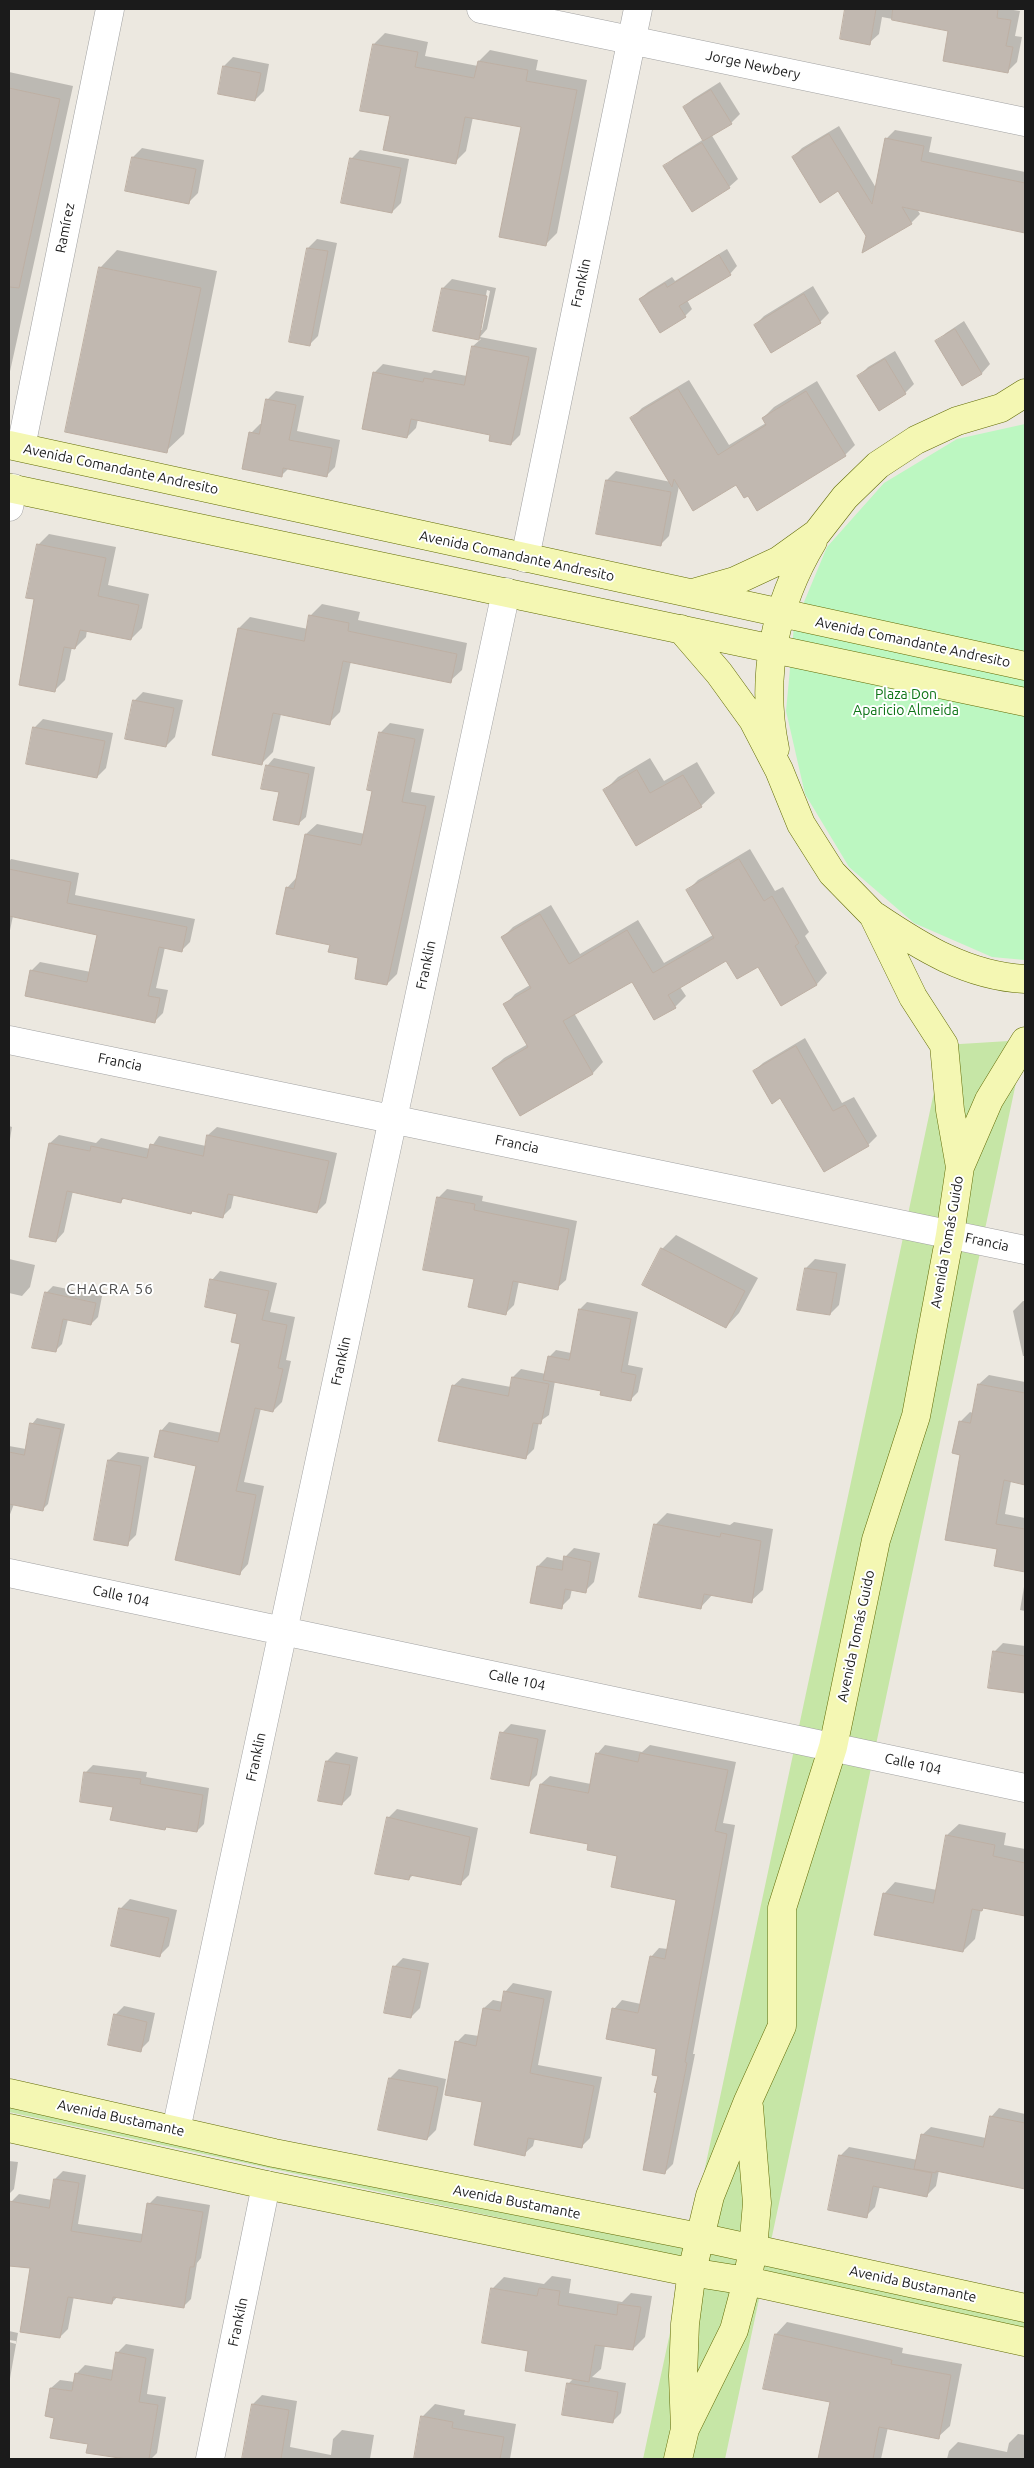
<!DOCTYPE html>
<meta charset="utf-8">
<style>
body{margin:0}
#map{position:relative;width:1034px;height:2468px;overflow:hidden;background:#ece8e0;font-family:Ubuntu,sans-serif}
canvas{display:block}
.frame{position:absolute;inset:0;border:10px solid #1b1b1b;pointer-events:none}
</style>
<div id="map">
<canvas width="1034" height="2468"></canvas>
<div class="frame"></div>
</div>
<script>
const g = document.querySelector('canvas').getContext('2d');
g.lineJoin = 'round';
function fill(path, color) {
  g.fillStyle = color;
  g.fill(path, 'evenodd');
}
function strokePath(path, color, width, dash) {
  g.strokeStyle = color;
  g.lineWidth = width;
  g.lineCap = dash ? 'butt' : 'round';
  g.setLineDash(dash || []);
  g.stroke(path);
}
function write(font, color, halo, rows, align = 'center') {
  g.font = font + ' Ubuntu,sans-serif';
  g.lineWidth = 4;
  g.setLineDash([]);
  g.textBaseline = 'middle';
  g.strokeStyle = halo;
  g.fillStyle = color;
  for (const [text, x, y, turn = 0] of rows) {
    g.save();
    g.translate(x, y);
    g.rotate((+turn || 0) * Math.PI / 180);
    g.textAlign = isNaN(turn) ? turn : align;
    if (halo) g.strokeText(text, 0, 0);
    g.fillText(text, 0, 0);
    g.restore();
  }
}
fill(new Path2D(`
 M1025,1040L767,2260L1025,2316V2331L762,2285L725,2459H643L686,2258L9,2112V2094L689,2243L944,1045Z`), '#c6e6a6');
fill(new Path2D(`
 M1025,424V960L992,957L914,923L849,867L805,794L786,711L794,626L827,547L884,483L957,439Z`), '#bcf7c1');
fill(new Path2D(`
 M847,9H1007L1020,11L1015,36L1022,37L1017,62L1007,72L950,30L882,17L879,34L869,43L841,38Z
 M385,33L428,42L425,56L478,66L479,61L490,50L538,60L536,70L587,80L557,233L546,244L522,126L473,117L466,151L455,162L391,115L374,44Z
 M233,57L269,64L264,91L255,100L224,66Z
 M9,72L73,86L9,376Z
 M720,82L740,114L731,123L711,134L738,179L729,187L665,167L674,158L704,139L684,107L693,99Z
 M839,126L876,188L886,139L895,130L932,137L929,152L1025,172V231L917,209L920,214L911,223L864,251L867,236L838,190L793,157L802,148Z
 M142,148L204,160L198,193L189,202L133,157Z
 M360,150L409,159L401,203L392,212L351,159Z
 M317,239L337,243L318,336L309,345L308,248Z
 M727,249L737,266L730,274L687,300L692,309L685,316L640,299L648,292L672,277L675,281Z
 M117,250L217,271L184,434L166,451L100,268Z
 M452,279L496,288L487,329L480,337L537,348L520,435L511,444L491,434L418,419L416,428L407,437L374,373L383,364L431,373L434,370L467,376L473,346L481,339L435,330L443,288ZM487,290L490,291L482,330H479Z
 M813,286L829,313L820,322L755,325L764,316Z
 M964,321L990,364L982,373L962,384L937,342L946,333Z
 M895,351L914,384L905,393L879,409L859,376L868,367Z
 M689,380L729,445L766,423L763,418L774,407L817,381L855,445L845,455L748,494L737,483L679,486L669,536L660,545L597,533L607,480L616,471L671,482L632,418L642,408Z
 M276,391L304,396L297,431L340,440L335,467L326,476L289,468L281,476L251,433L260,424H262L267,400Z
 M49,534L116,547L108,585L149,594L142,628L131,639L87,630L86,637L75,648L72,647L65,680L54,691L36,598L38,545Z
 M322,604L360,612L358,620L467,643L462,670L450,681L351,661L340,712L329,723L281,714L273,752L262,763L239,628L250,617L308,629L311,615Z
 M143,692L183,700L175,737L166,746L134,701Z
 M43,719L113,733L106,768L97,777L34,728Z
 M390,723L424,729L411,792L435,796L397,974L387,984L360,957L331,944L287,888L297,877L306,834L317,824L365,834L374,790L380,733Z
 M274,758L315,767L306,817L298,824L267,766Z
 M650,758L664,781L697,762L715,793L701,806L636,844L605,790L618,777Z
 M750,849L775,891L783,887L809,932L805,936L827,973L817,984L781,1004L759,965L726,960L680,987L686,996L675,1007L632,980L574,1013L603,1062L593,1073L521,1114L493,1068L504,1058L528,1044L505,1005L515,994L530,985L502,938L513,927L551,905L580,954L638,920L664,963L713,935L687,891L698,880Z
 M11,859L79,873L75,895L195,919L190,942L181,951L165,947L156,988L168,990L163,1013L155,1021L31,971L40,962L91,972L99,934L13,916L9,935V862Z
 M805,1038L842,1103L854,1097L877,1136L868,1145L781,1097L754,1071L763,1063Z
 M9,1126L12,1127L9,1145Z
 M217,1127L337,1153L326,1203L317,1212L234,1194L231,1208L223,1216L193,1210L191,1212L125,1198L121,1201L73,1191L64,1232L56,1241L50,1143L59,1135L96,1143L101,1138L150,1149L159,1136L206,1146L208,1135Z
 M447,1189L483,1196L482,1201L577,1221L566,1280L557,1288L519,1281L514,1305L506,1313L476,1278L438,1198Z
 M676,1235L758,1278L739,1313L726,1327L662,1249Z
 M9,1259L35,1265L30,1287L22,1296L9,1293Z
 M815,1259L846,1264L839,1305L830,1314L806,1268Z
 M220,1271L277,1283L270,1312L295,1317L286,1360L291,1361L282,1402L273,1411L261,1408L244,1482L264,1486L248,1564L240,1573L198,1465L161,1431L169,1422L222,1433L241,1343L238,1313L212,1280Z
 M53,1286L102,1296L98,1317L91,1324L68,1319L62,1344L55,1351L46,1293Z
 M1023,1301H1025V1356H1023L1013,1311Z
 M587,1302L638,1312L628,1365L643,1368L638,1392L631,1399L602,1390L555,1381L549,1415L539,1422L534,1449L526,1457L453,1386L462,1378L511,1387L513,1377L521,1369L546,1374L549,1357L556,1350L571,1353L580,1309Z
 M989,1375L1025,1382V1484L1011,1481L1005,1514L1025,1518V1571L996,1565L999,1548L962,1454L960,1422L970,1412L973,1413L979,1384Z
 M37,1418L65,1424L48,1504L42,1510L14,1504L9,1517V1446L26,1449L32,1424Z
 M118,1452L149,1457L136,1535L127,1544L109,1460Z
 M667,1513L730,1525L734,1522L773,1529L763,1590L751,1601L713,1594L700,1608L655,1525Z
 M574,1548L600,1553L594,1582L585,1591L572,1589L570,1598L561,1607L538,1566L547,1557L565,1561V1557Z
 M1025,1581V1611L1020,1610Z
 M1003,1643L1025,1646V1692L989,1687L994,1652Z
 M511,1724L546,1730L537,1775L528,1784L502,1733Z
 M605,1745L642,1752L650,1745L736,1762L723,1823L735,1825L693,2054H695L673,2164L664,2173L658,2048L614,2009L622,2000L641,2004L651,1957L659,1948L668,1949L678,1899L619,1855L589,1843L541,1784L550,1776L591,1784L597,1754Z
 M336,1752L358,1757L351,1795L342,1804L327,1761Z
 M93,1765L147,1772L146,1777L209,1788L204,1824L197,1831L167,1826L165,1829L114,1806L86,1772Z
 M397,1809L478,1828L469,1875L460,1884L413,1875L409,1879L388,1818Z
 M959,1824L1006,1833L1004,1845L1025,1849V1915L984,1907L981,1909L975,1939L963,1951L884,1894L895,1882L937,1890L947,1835Z
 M130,1899L177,1910L169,1946L160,1955L121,1908Z
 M403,1958L429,1963L420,2008L411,2017L394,1967Z
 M513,1983L552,1991L538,2065L602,2077L590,2138L581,2147L535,2138L533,2146L524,2154L483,2101L457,2042L465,2034L479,2036L484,2008L493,2000L503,2002L505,1992Z
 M124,2006L155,2013L149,2041L140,2050L115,2015Z
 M399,2069L446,2079L436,2130L427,2139L390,2078Z
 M999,2108L1025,2114V2187L939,2170L936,2186L927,2195L880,2186L875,2207L866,2216L840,2156L849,2147L918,2160L922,2135L931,2127L986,2138L991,2117Z
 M9,2161L18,2162L14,2189L9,2194Z
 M63,2171L86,2175L78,2224L143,2234L149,2204L157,2196L210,2205L201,2258L197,2263L191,2299L183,2307L118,2296L112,2303L74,2296L68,2329L60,2337L31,2268L9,2265L14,2223L9,2222V2217L11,2202L19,2194L52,2200L55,2179Z
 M552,2276L571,2279L569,2293L622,2302L631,2293L652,2296L645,2337L633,2349L605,2345L601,2369L592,2377L626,2383L621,2413L612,2422L568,2384L574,2378L530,2349L492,2289L504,2277L544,2284Z
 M787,2322L903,2348L902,2353L962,2364L950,2426L938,2437L888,2427L881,2459H820L831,2401L765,2388L776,2334Z
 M9,2331L18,2333L9,2384V2342L16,2344V2341L9,2340Z
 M126,2344L154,2349L147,2394L166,2397L157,2453L151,2459H134L88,2452L89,2443L55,2417L51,2388L60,2380L75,2382L76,2374L85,2365L114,2370L117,2353Z
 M262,2395L297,2401L290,2447L331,2455L333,2439L342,2430L374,2435L370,2459H244L253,2404Z
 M435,2404L465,2410L464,2415L516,2424L510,2459H415L422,2417Z
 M1018,2434L1025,2435V2459H947L949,2451L958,2442L1007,2452L1009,2443Z`), '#0003');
const building = new Path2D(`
 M845,9H876L870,45L840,39Z
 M893,9H998L997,18L1011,20L1006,46L1013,47L1008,73L943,61L948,31L892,20Z
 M373,44L418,52L415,67L474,78L478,61L528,70L526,81L577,90L546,246L499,237L521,127L465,117L456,164L383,150L390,116L360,111Z
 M223,66L261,73L255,101L218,94Z
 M9,88L60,99L19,288L9,287Z
 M711,90L732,124L703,141L683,107Z
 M829,134L872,204L885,138L924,146L921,161L1025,183V233L902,207L912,224L862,253L866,236L838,191L820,203L792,157Z
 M702,143L730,188L692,212L663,166Z
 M132,157L196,169L189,204L125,191Z
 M350,158L401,168L392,213L341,203Z
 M307,248L328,251L310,346L289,342Z
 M719,255L731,275L679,306L686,317L660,333L639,299L665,283L667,287Z
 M99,267L201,288L167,453L65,432Z
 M442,288L487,296L479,340L433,331Z
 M804,294L821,323L771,353L754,325Z
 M955,329L982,374L962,386L935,341Z
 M472,346L529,357L511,445L489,441L490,435L411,419L407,438L362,429L373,372L423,382L424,378L464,385Z
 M885,359L906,394L879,411L857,376Z
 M678,389L718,455L766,425L762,418L806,391L846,456L757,511L748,496L744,498L736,485L693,511L674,479L672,487L630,418Z
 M266,399L296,405L289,440L332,448L327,477L283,468L282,477L242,469L249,432L259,434Z
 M606,480L671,492L661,546L596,534Z
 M37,544L106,558L98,596L139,605L131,640L80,630L75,649L64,647L55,692L19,685L34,599L26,598Z
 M309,615L349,623L348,631L457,654L451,683L343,661L330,725L273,713L262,765L212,755L238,628L304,641Z
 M133,700L174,708L166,747L125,739Z
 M33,727L105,741L97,778L26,764Z
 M379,732L415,739L402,802L426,806L387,985L355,979L358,958L328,952L330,945L276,934L286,887L294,889L305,834L361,845L372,791L367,790Z
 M266,765L309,774L299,825L273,820L279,792L261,789Z
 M637,770L650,793L683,775L702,807L636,846L603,790Z
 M739,859L764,901L772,896L799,943L795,946L817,985L781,1006L758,967L737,979L726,961L668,995L676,1008L654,1020L632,982L563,1021L593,1074L520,1116L492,1068L528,1047L503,1004L531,988L501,937L540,914L569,964L627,930L653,973L714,938L686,890Z
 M9,869L71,882L67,903L187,927L182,952L159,947L148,996L160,998L155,1023L25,996L30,970L87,982L97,935L9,916Z
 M796,1046L833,1111L845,1105L869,1146L824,1172L780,1098L772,1104L753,1071Z
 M207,1135L329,1161L317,1213L228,1194L223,1218L192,1211L191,1214L122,1198L121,1203L67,1191L56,1242L29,1237L49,1143L90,1151L91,1146L147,1158L150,1144L203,1156Z
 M437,1197L475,1204L474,1210L569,1229L558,1290L513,1281L506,1315L468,1307L474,1279L423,1270Z
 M661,1248L745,1291L726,1328L642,1285Z
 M805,1268L837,1273L830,1315L797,1310Z
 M210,1279L269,1291L262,1320L287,1325L278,1368L283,1369L273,1412L255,1408L236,1491L256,1495L240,1575L175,1560L196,1466L154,1457L160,1430L218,1442L240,1344L231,1342L237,1314L205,1307Z
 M45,1292L96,1303L91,1325L63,1319L56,1352L32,1348Z
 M579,1309L631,1319L621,1372L636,1375L631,1401L600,1395L601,1391L543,1380L548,1356L569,1360Z
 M512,1377L549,1384L541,1424L533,1423L526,1459L438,1441L452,1385L508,1396Z
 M978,1384L1025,1393V1485L1004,1480L996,1524L1025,1529V1572L994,1566L997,1549L945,1540L960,1455L952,1453L959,1421L970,1423Z
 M30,1423L61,1429L43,1511L9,1504V1452L24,1455Z
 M108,1460L141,1466L128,1546L94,1540Z
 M654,1524L720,1537L721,1533L761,1541L752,1603L704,1594L701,1609L639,1597Z
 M564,1556L591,1562L586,1593L565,1589L562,1609L530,1603L537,1566L562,1570Z
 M993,1651L1025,1656V1693L988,1688Z
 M500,1732L538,1739L529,1786L491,1779Z
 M596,1753L638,1762L640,1753L728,1770L715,1831L727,1834L685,2062L687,2063L665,2174L643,2170L657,2093L654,2092L658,2076L652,2075L656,2049L606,2039L612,2008L638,2013L650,1956L665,1959L676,1900L611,1887L617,1856L587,1850L588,1844L530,1833L540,1784L588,1793Z
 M326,1761L350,1765L342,1805L318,1801Z
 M84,1772L141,1779L140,1784L203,1795L197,1832L166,1827L165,1830L110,1820L113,1807L80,1802Z
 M387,1817L470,1837L461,1885L410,1875L409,1880L375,1874Z
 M946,1835L995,1845L993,1856L1025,1863V1916L983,1908L982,1911L972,1909L963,1952L874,1935L883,1893L933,1903Z
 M119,1908L169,1918L160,1957L111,1946Z
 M393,1966L421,1971L411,2018L384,2013Z
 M504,1991L544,1999L530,2073L594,2086L582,2148L528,2138L525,2156L474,2145L482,2102L445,2095L455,2041L476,2046L483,2008L500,2011Z
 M114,2014L147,2022L141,2052L108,2045Z
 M389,2078L438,2087L427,2140L378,2130Z
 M990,2116L1025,2123V2189L936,2171V2173L914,2169L921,2134L983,2147Z
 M839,2155L932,2173L927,2197L873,2186L867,2218L828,2210Z
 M54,2179L79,2183L71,2231L141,2242L147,2203L203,2212L194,2267H190L184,2308L113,2297L112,2304L68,2297L60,2338L20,2332L30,2268L9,2266V2201L49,2208Z
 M491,2288L537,2296L539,2288L560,2291L558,2305L617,2315L618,2304L641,2307L633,2350L595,2345L589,2382L525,2371L528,2351L482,2343Z
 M775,2334L892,2360L891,2364L951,2375L939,2439L879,2427L873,2459H818L830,2402L763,2389Z
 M116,2352L146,2358L139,2402L158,2405L149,2459H126L86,2453L88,2444L50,2438L54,2418L45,2416L50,2388L72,2391L75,2373L111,2380Z
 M567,2383L618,2392L613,2423L562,2415Z
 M252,2404L289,2410L281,2459H242Z
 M421,2416L453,2422L452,2428L504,2437L500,2459H414Z`);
fill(building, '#c1b8b0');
strokePath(building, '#bdafa3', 1);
const minor = new Path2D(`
 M481,9L1025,122
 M21,447L110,9
 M9,507L13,488
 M525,558L638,9
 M9,1040L1025,1250
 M9,1573L1025,1788
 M176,2130L506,592
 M210,2459L266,2185`);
const secondary = new Path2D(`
 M9,445L1025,666
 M9,488L1025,702
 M693,593L735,581L778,561L817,533L845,497L878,465L916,440L957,421L1001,408L1025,393
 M681,629L719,673L753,720L779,770L801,824L832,873L873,915L913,997L944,1045L950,1110L960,1167
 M775,749C760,676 775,604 813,541
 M875,916C921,947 967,976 1025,979
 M9,2093L274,2153L699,2237L1025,2308
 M9,2128L266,2185L684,2271L747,2281L1025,2342
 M685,2429L683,2376L685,2324L692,2271L710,2196L748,2101L782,2026V1908L833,1747L876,1540L916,1416L950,1235L960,1167L989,1100L1025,1041
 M678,2459L685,2429L734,2330L747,2281L753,2249L757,2203L749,2107`);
strokePath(minor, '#a2a2a2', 29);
strokePath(secondary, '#626c07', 29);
strokePath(minor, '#fff', 28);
strokePath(secondary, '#f4f7b3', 28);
write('14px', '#1b1b1b', '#fff', [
 ["Jorge Newbery",753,65,12],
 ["Ramírez",65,228,-79],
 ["Franklin",581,283,-78],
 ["Avenida Comandante Andresito",121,469,12],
 ["Avenida Comandante Andresito",517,556,12],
 ["Avenida Comandante Andresito",913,642,12],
 ["Franklin",426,965,-78],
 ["Francia",120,1062,11],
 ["Francia",517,1144,12],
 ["Avenida Tomás Guido",947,1242,-80],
 ["Francia",987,1242,12],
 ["Franklin",341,1361,-78],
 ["Calle 104",121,1596,12],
 ["Avenida Tomás Guido",856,1636,-78],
 ["Calle 104",517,1680,12],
 ["Franklin",256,1757,-78],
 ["Calle 104",913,1764,12],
 ["Avenida Bustamante",121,2118,12],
 ["Avenida Bustamante",517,2202,11],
 ["Avenida Bustamante",913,2284,12],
 ["Frankiln",238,2322,-78]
]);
write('14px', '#0d7416', '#fff', [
 ["Plaza Don",906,694],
 ["Aparicio Almeida",906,710]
]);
g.letterSpacing = '1px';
write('15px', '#4e4e4e', '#fff', [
 ["CHACRA 56",110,1289]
]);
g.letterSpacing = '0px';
</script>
